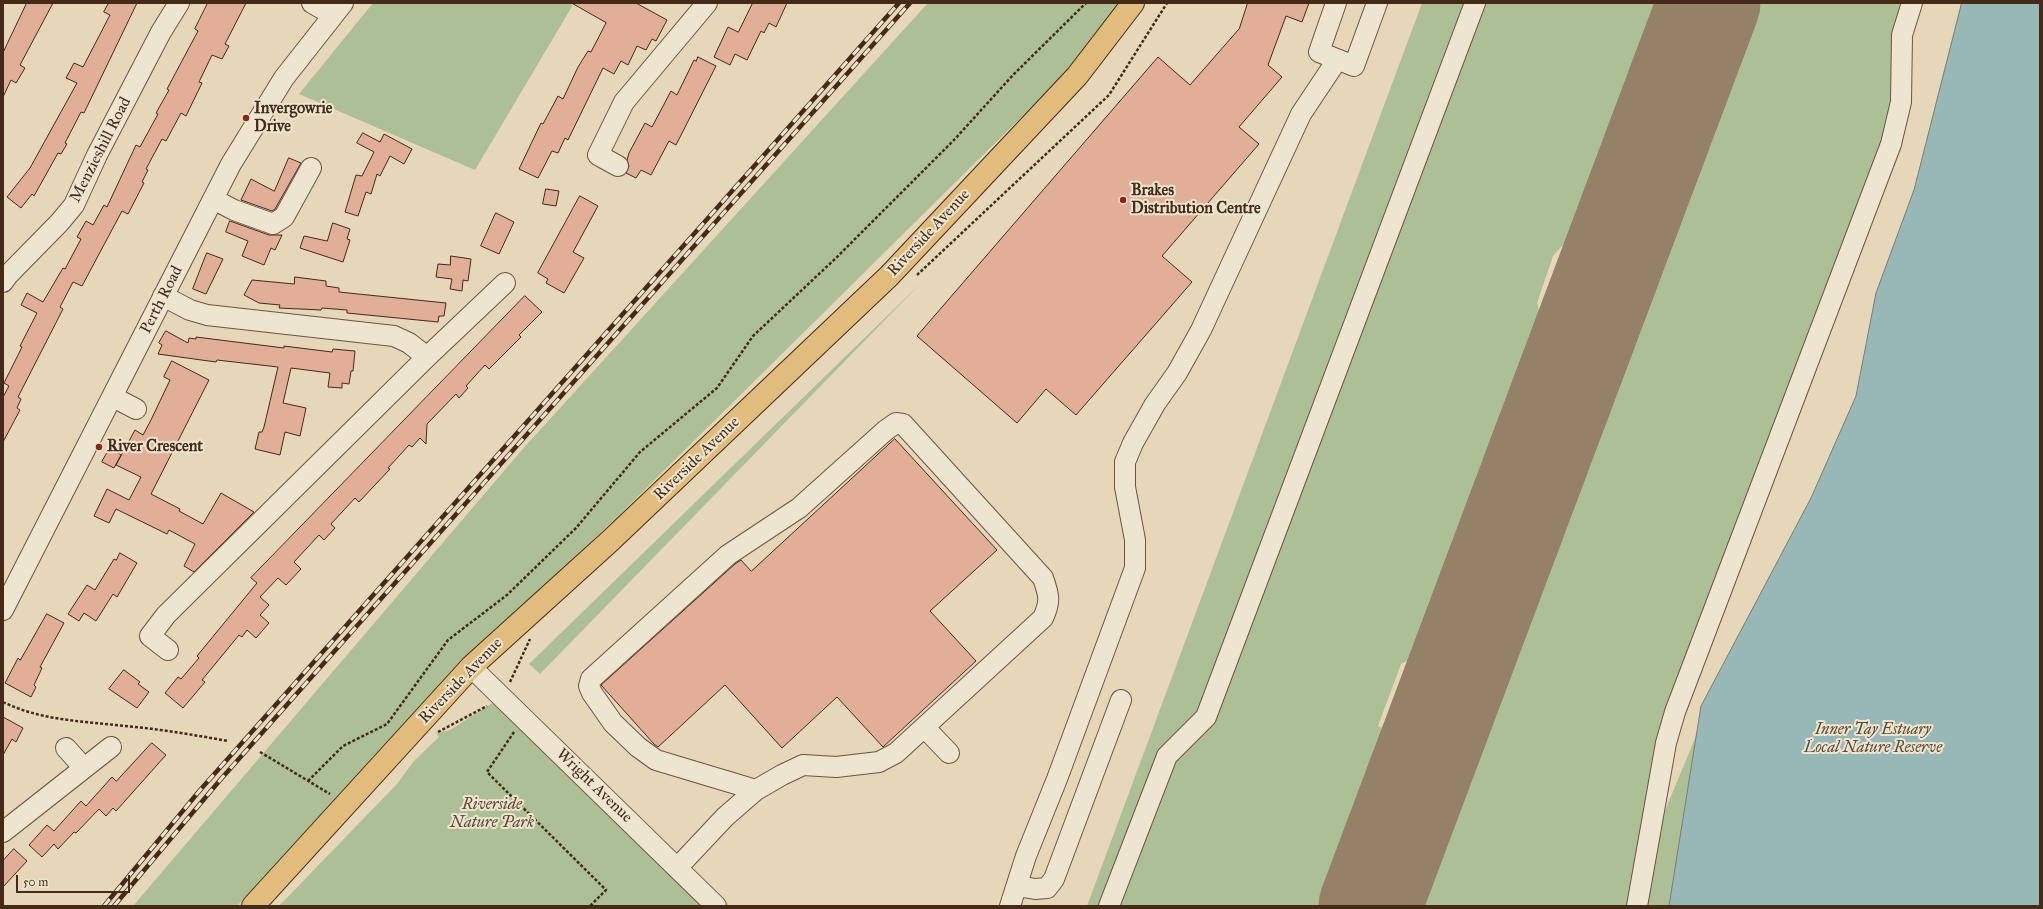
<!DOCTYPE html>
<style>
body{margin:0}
#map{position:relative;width:2043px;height:909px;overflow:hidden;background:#e5d7b8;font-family:"IM FELL Great Primer",serif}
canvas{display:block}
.frame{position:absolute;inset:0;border:4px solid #452a18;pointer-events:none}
.scale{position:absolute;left:16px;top:875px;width:114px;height:18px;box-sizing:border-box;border:2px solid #452a18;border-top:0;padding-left:5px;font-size:12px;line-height:14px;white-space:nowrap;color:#452a18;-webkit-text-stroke:3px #eee5d1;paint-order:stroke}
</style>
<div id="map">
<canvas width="2043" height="909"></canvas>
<div class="frame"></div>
<div class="scale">50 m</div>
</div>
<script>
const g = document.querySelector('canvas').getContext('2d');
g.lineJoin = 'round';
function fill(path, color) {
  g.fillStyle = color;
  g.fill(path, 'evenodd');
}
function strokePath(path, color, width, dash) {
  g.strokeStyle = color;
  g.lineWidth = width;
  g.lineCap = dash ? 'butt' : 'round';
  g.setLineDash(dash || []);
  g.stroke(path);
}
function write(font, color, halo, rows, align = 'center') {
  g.font = font + ' "IM FELL Great Primer",serif';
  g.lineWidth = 4;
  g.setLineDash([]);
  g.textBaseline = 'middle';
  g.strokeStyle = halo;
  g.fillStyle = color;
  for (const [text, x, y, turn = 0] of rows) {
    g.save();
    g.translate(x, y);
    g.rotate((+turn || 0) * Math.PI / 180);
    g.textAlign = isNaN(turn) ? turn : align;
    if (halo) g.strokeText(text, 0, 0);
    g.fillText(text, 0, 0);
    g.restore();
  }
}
fill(new Path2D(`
 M373,3H574L475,170L299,94Z
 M928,3H1122L1074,65L616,518L473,653L237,906H133L521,451Z
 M1422,3H1674L1585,235L1561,247L1553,256L1537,303L1546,336L1430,650L1401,664L1378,726L1394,733L1396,739L1395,744L1335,906H1087Z
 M1749,3H1907L1894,69L1888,142L1671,709L1640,871L1696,736L1701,706L1811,498L1856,396L1876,293L1914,190L1961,4L2040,3V906H1410Z
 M920,284L540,674L529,664Z
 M502,697L716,906H279L397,784L414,761L439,737L436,733L450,730Z`), '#adbf94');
const water = new Path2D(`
 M1962,3H2040V906H1669L1701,706L1811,498L1856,396L1876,293L1914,190Z`);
fill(water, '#98b8b7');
strokePath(water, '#777f77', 1);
strokePath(new Path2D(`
 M1370,906L1709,3`), '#958068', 103);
const building = new Path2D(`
 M27,3H53L20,65L25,68L16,83L11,80L3,97V53Z
 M109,3H137L84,113L81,112L65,143L67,144L61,154L58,153L34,196L32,194L21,208L7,197L30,168L77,83L66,78L74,63L83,67L110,15L104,12Z
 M208,3H246L225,44L229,46L222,59L212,55L199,82L202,83L186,116L181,113L166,141L162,139L146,169L148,170L142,182L144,183L128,214L122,211L82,286L73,282L60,307L63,309L18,397L21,399L17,408L20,410L3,442V397L9,386L4,383L22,347L20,346L37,313L21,305L27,293L43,302L63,268L65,269L81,239L77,237L86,221L93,225L104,205L107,207L136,145L140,147L158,114L156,113L169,90L167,89L198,31L195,29Z
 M572,3H636L667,20L656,41L652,39L646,50L637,46L628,65L621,61L614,74L603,68L568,140L565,138L558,153L552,151L538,178L519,169L541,123L543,124L558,96L563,99L578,67L588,51L591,52L606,23Z
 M753,3H787L776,27L769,23L764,33L761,31L747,60L735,54L730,65L714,57L728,27L738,32Z
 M1248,3H1309L1302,22L1286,16L1268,65L1282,77L1239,127L1259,144L1162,256L1192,282L1076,415L1046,389L1017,423L917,336L1158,57L1190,85L1239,29Z
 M698,57L716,66L676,145L669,141L651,175L641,170L636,178L626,173L629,166L627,160L629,153L645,123L652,127L671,91L677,95L694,60L696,61Z
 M363,133L380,142L384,134L412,149L404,164L390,156L380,176L377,174L371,194L366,192L358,216L345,212L356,175L362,176L374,152L357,143Z
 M289,158L301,163L275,209L272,211L241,200L251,179L274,191Z
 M546,189L559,191L556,206L543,204Z
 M580,196L598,206L573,252L584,258L564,293L546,283L548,279L538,273Z
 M496,213L514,222L499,254L481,246Z
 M230,221L269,235H282L275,250L271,248L264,265L242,256L248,241L226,232Z
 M333,223L350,229L347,239L350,240L343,262L300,248L304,236L327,241Z
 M207,253L223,259L206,294L193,289Z
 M451,256L471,259L468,281L463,280L462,291L450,289L452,279L436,277L438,264L450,265Z
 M295,277L326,281V286L339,288V292L446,303L444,316H439L438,322L347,313V310L322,308L321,310L279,308L280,305L259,303L244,295L252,280L294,284Z
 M525,296L542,312L519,335L521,337L489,369L485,365L466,386L468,388L459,398L456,394L427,424L426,444L420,438L412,447L409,445L388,468L390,469L359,502L355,498L331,524L335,528L324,540L319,535L294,562L301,569L286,585L278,578L260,597L269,605L260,615L269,623L256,638L247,630L242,637L239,635L202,680L205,682L183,708L165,693L178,677L181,679L199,658L197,656L257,583L251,578Z
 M166,331L188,343L189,338L196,339V337L284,348V346L332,352L333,349L355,351L353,371H351L349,384L342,383V388L328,387L330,373L291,368L283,403L306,408L300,436L285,432L280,455L255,449L259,432H262L264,427L278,367L217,360L216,362L158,354L162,345L159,343Z
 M172,361L209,380L151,494L180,509L179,511L203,524L221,493L254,512L194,572L184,566L195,544L169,530L167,534L116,509L109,523L94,516L107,489L129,500L141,477L116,465L135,430L143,435L151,420L170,380L164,377Z
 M895,439L997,550L930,611L976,661L883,747L837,697L782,748L725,685L658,747L654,744L601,685L735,564L741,560L751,571Z
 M110,448L121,455L114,468L102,462Z
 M120,553L137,563L117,597L113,594L96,621L84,613L79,621L68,614L87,585L95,590L114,559L116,560Z
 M47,614L64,623L40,667L42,668L34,685L36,687L31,697L5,683L18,658L20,660Z
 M124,670L140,682L138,684L149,692L137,708L109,689Z
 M3,717L23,728L16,742L12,739L3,755Z
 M152,743L166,755L116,811L113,808L106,816L99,809L76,833L74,832L58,849L54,844L42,857L29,845L47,825L54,831L81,801L86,806L112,777L116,781Z
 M14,849L27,861L3,887V861Z`);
fill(building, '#e1ae98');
strokePath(building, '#452a18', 1);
const minor = new Path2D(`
 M312,3L333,15
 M1336,3L1319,52L1354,66L1377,3
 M618,166L598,155L624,102L707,3
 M213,199L234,210L273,224L284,217L311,168
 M3,282L8,275L60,222L74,205L97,155L161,32L179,3
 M163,296L190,310L207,315L394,336L409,343L427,357
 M113,397L136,409
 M3,610L231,164L284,78L343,3
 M168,650L150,636L166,615L427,357L505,283
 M471,667L716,906
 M925,728L949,753
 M66,748L84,768
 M3,832L111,747
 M678,867L725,817L756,790L782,775L803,765L836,767L879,762L896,753L1043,618C1051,601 1049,595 1043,578L903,424L896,423L886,430L799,508L728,555L591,679L589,686L592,693L613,723L638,747L656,760L756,790
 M1018,886L1035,889L1047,888L1054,879L1121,700
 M1010,906L1026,856L1057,779L1135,568V540L1125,487V462L1133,443L1155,404L1177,373L1201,330L1301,114L1337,60
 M1109,906L1167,756L1206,717L1475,3
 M1637,906L1666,743L1675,712L1891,144L1901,102L1902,35L1912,3`);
const major = new Path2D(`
 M253,906L471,667L610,541L889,276L1077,76L1133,3`);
strokePath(minor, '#6d5540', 22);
strokePath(major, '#452a18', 24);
strokePath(new Path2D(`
 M917,275L1109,95L1167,3
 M510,682L530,639
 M3,702C42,721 83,721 125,726C160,729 194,735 228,741
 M438,732L487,706
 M514,732L487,772L606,890L590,906
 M260,752L330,794
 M308,781L343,746L387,724L448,640L507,595L576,528L640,452L717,388L753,336L836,258L954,140L1013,75L1086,3`), '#452a18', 2.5, [3, 2]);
strokePath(minor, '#eee5d1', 20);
strokePath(major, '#e2bc7c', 22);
const rail = new Path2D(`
 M104,906L201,789L899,3
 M114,906L221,779L910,3`);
strokePath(rail, '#452a18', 4.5);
strokePath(rail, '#eee5d1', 3, [9]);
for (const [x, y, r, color] of [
 [246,118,4,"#8f2418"],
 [1123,200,4,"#8f2418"],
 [99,447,4,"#8f2418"]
]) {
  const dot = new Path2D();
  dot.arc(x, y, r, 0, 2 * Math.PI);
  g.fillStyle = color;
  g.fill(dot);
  strokePath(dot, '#eee5d1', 1.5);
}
write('bold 16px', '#452a18', '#eee5d1', [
 ["Invergowrie",254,109],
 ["Drive",254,127],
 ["Brakes",1131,191],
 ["Distribution Centre",1131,209],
 ["River Crescent",107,447]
], 'left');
write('16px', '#452a18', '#eee5d1', [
 ["Menzieshill Road",101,150,-63],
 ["Riverside Avenue",929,233,-47],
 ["Perth Road",162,300,-63],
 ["Riverside Avenue",697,459,-44],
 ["Riverside Avenue",461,681,-46],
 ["Wright Avenue",594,786,44]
]);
write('italic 16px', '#5a4831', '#eee5d1', [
 ["Inner Tay Estuary",1873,730],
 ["Local Nature Reserve",1873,748],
 ["Riverside",492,805],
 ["Nature Park",492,823]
]);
</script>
